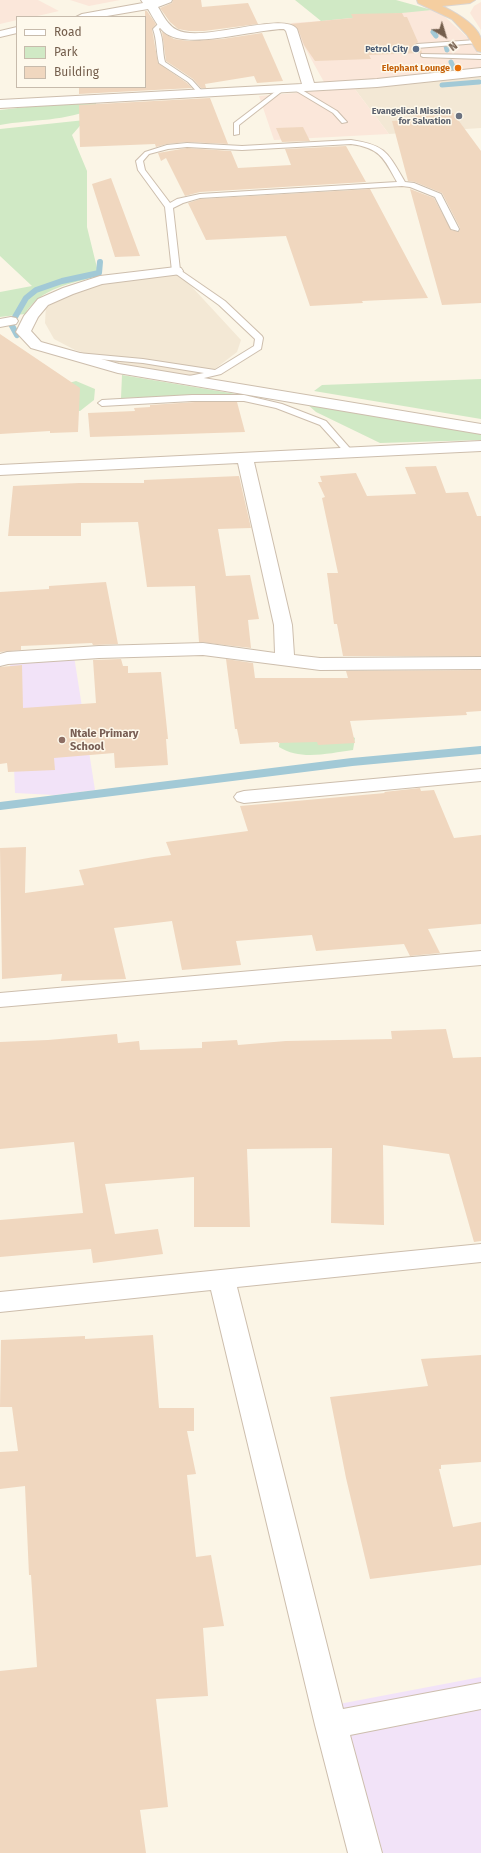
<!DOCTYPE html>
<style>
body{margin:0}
#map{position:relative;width:481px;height:1853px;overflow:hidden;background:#fbf5e6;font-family:"Fira Sans",sans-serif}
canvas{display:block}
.legend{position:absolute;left:16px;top:16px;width:130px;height:72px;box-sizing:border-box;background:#fef9ec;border:1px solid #c7bbac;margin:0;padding:5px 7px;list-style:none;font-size:12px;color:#745e4c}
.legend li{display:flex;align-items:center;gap:8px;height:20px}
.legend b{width:20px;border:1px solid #c7bbac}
.north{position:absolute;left:425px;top:16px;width:40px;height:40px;-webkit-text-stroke:3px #fef9ec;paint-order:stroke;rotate:142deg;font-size:11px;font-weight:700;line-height:16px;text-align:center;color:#745e4c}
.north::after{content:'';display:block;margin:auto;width:14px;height:18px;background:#745e4c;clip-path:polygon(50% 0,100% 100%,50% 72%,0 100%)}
</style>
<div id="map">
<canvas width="481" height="1853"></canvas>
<ul class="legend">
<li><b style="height:5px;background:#fff"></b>Road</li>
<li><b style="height:11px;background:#d0e9c5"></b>Park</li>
<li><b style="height:11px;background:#f0d7bf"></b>Building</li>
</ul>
<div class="north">N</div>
</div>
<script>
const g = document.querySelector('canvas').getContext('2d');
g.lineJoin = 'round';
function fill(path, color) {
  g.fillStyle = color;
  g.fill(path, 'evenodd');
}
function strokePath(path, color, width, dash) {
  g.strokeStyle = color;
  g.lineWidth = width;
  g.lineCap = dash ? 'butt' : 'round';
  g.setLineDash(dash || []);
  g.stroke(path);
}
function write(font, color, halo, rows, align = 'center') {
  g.font = font + ' "Fira Sans",sans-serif';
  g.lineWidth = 3;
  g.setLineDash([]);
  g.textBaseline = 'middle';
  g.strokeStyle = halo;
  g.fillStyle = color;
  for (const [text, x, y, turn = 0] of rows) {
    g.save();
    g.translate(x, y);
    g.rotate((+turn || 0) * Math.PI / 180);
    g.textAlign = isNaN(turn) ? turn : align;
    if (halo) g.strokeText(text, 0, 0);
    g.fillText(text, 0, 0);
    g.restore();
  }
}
fill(new Path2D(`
 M481,74V128L389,134L354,88Z
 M180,274L241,340L237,352L203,378L130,367L75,350L54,339L45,323L46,305L68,291L106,281Z`), '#f3e8d5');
fill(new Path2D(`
 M0,0H38L59,11L33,17H17V20L0,24Z
 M70,0H120L89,6Z
 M481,2V30L470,13L474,6Z
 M432,10L443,15L468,38L481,58V69L331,84L324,82L291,23L321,21L350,13Z
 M354,88L389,134L274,140L259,96Z`), '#fbe7da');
fill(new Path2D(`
 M74,656L95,790L54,795L15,793L10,659Z
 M481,1677V1853H383L339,1704Z`), '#f2e3f8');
fill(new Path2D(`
 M295,0H396L432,10L321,21Z
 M96,103V107C67,122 32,119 0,125V110L53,104Z
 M85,120L72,135L87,171V227L99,276C72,283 40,288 25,314L0,317V292L32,286L0,256V129Z
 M122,375L242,395L121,398Z
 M481,379V419L314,391L322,385Z
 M76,381L95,389L94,400L80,411L44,408L54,387Z
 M307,404L481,430V440L380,443L316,412Z
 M336,727L355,738L353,750C329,753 301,761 279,747L280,736Z`), '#d0e9c5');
strokePath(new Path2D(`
 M433,32L436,36
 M446,46L447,50
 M451,62L455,71
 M442,85L479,82`), '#a2c9d6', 5);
strokePath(new Path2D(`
 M17,335L11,324L26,298L36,290L62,281L99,273L100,262`), '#a2c9d6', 6);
strokePath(new Path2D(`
 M0,806L352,762L481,750`), '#a2c9d6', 8);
fill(new Path2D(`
 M173,0H201L202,7L248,3L258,24L204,31H189L178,29L170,22L160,8L172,3Z
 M145,11H147L156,24L152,29L158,63L187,83L192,88L79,94V87H145Z
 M402,13L404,17H407L418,42L413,46L416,49H421L422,53L369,55L371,59L315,61L304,45L298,29L290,24L353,18L351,14Z
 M162,32L174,39L188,41L222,39L262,33L283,81L257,83L254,76L205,84L206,88H201L193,79L166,61Z
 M210,98L228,144L187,142L167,144L156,147L155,144L80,147L79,105Z
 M453,113L481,151V303L442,305L410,189L434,198L451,230L459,232L460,228L442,193L415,182L408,181L392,121L416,120L413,115Z
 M303,127L310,141L282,142L276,128Z
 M346,146L366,182L200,192L185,196L166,158L161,161L158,153L187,148L231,151L238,168L291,165L285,149Z
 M111,178L140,256L115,257L92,184Z
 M370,189L428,298L362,301L363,303L310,306L286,236L206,240L188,203L200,199Z
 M0,334L80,388L78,432L50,433V431L0,434Z
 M195,402H237L245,432L90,437L88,413L135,411L134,408L150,407V405Z
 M436,466L446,493L468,492L477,516H481V656H343L337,624H334L327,573H338L322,498L325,497L318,482H322L320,476L356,473L367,496L416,494L405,467Z
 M239,476L251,528L218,529L226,576L250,575L259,619L248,620L251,648L199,642L195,586L147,587L138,522L81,523V536H8L13,486L79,483H144V480Z
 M106,582L118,644L93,645L92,643L21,646V650L0,652V592L49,589V586Z
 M121,659L123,666H128V673L161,672L168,739H166L168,765L115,768L114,753L54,758L55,770L8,772L7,763L0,764V667L22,665L23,708L96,703L93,660Z
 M226,659L253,663L255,678H348L346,671L481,670V711L466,712L467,715L350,721L355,743L318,745L317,742L278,743V742L240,744L237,729H235Z
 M420,788L421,791L434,790L454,838L481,835V924L428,929L440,953L410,956L404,944L316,951L312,935L236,941L241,965L182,970L172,921L114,928L126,979L61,981L62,974L2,979L0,848L26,847L25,893L84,885L79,870L154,857L171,855L166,842L248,831L240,806L385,793L384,792Z
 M446,1029L453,1058L481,1057V1241L474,1242L449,1154L383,1145L384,1225L331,1223L332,1148L247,1149L250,1227H194V1177L105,1184L115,1234L158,1229L163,1254L93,1263L91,1249L0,1257V1220L83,1213L74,1142L0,1149V1042L48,1040L117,1034L118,1043L139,1041L140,1050L202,1048V1042L237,1040L238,1045L286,1041L392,1039L391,1031Z
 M153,1335L159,1408H194V1431H187L196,1474L187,1475L196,1557L211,1555L224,1626L203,1628L208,1696L156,1699L168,1807L140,1810L146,1853H0V1671L37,1667L31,1575H29L25,1486L0,1489V1452L18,1451L12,1407H0L1,1340L85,1336V1339Z
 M481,1355V1462L441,1465V1469H439L453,1527L481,1522V1565L370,1579L346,1478L330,1397L428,1386L421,1359Z`), '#f0d7bf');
const service = new Path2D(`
 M161,21L164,23L159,29C164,40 162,51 165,62L192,80L202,91V93H198L188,82L159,63C156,51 157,40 153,29Z
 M476,40L478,41V43L417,48L414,46L417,44Z
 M421,54L481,55V59L423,57L421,56Z
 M293,87H297L337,111L347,122L342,123L333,113L293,89Z
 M280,88L285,89L239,125V134L234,135V123Z
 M351,140C386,145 388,153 405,182L414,183L441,194L459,229L458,231L451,229L435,197L410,187L402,186L200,198L183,203L173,208L180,270L225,301L262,336L263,338L261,349L221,374L187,382L184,381V377L204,373L143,363L75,357L74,355L78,353L143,359L215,370L254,346L255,339L219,305L172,271L165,207L138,170L136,161L145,152L167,145L187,143L242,146ZM351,144C380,148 384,158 397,182L200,194L177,199L170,203L145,170L143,161L149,154L168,149L187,147L242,150Z
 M192,395H244L282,404L326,421L355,454L354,456H348L320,425L276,408L244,401H192L102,406L98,403L102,400Z`);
const minor = new Path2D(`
 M141,0H172L171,2L158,7C163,15 168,26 177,30C202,43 283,11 297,29L314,83L377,79L481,68V76L377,87L0,108V100L302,84L286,31L284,29C255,29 186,51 164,32C157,26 153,17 148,9L101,17H76L82,14L143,3Z
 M17,27V33L0,37V31Z
 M176,267L181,268L183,271L181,274L102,284L73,294L48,305L38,317L31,331L41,342L119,364L481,424V434L118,373L31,348L16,332L24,316L38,299L63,288L100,276Z
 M11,317L16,318L18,321L16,324L0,327V319Z
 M481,441V451L254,462L292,625L294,655L320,658L481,657V669L320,670L203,655L99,658L8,664L0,666V654L7,652L99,646L203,643L275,653L274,625L238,463L0,475V465Z
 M481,769V781L244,803L237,801L234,797L237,793L244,791Z
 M481,951V965L0,1007V993Z
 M481,1244V1262L237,1287L343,1709L481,1683V1709L350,1735L382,1853H348L315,1725L211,1290L0,1312V1292Z`);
const trunk = new Path2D(`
 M417,0H475L470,3L442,6C454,12 477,24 481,39C481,43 481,48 481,52L477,51L467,35L452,19L418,3Z`);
strokePath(service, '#cdbead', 2);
strokePath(minor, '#cdbead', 2);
strokePath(trunk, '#dbd5d0', 2);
fill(service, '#fff');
fill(minor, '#fff');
fill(trunk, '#f5cea0');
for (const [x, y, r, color] of [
 [416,49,4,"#5c6f8a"],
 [458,68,4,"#e8710a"],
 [459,116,4,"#6b7280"],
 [62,740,4,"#8d6e63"]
]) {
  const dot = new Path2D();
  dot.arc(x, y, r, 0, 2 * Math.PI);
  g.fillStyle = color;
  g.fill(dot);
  strokePath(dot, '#fef9ec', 1.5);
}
write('bold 9px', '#4e5e75', '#fef9ec', [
 ["Petrol City",408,49]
], 'right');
write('bold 9px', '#c56008', '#fef9ec', [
 ["Elephant Lounge",450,68]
], 'right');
write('bold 9px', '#5b616d', '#fef9ec', [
 ["Evangelical Mission",451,111],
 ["for Salvation",451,121]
], 'right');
write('bold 11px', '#785e54', '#fef9ec', [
 ["Ntale Primary",70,734],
 ["School",70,747]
], 'left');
</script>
